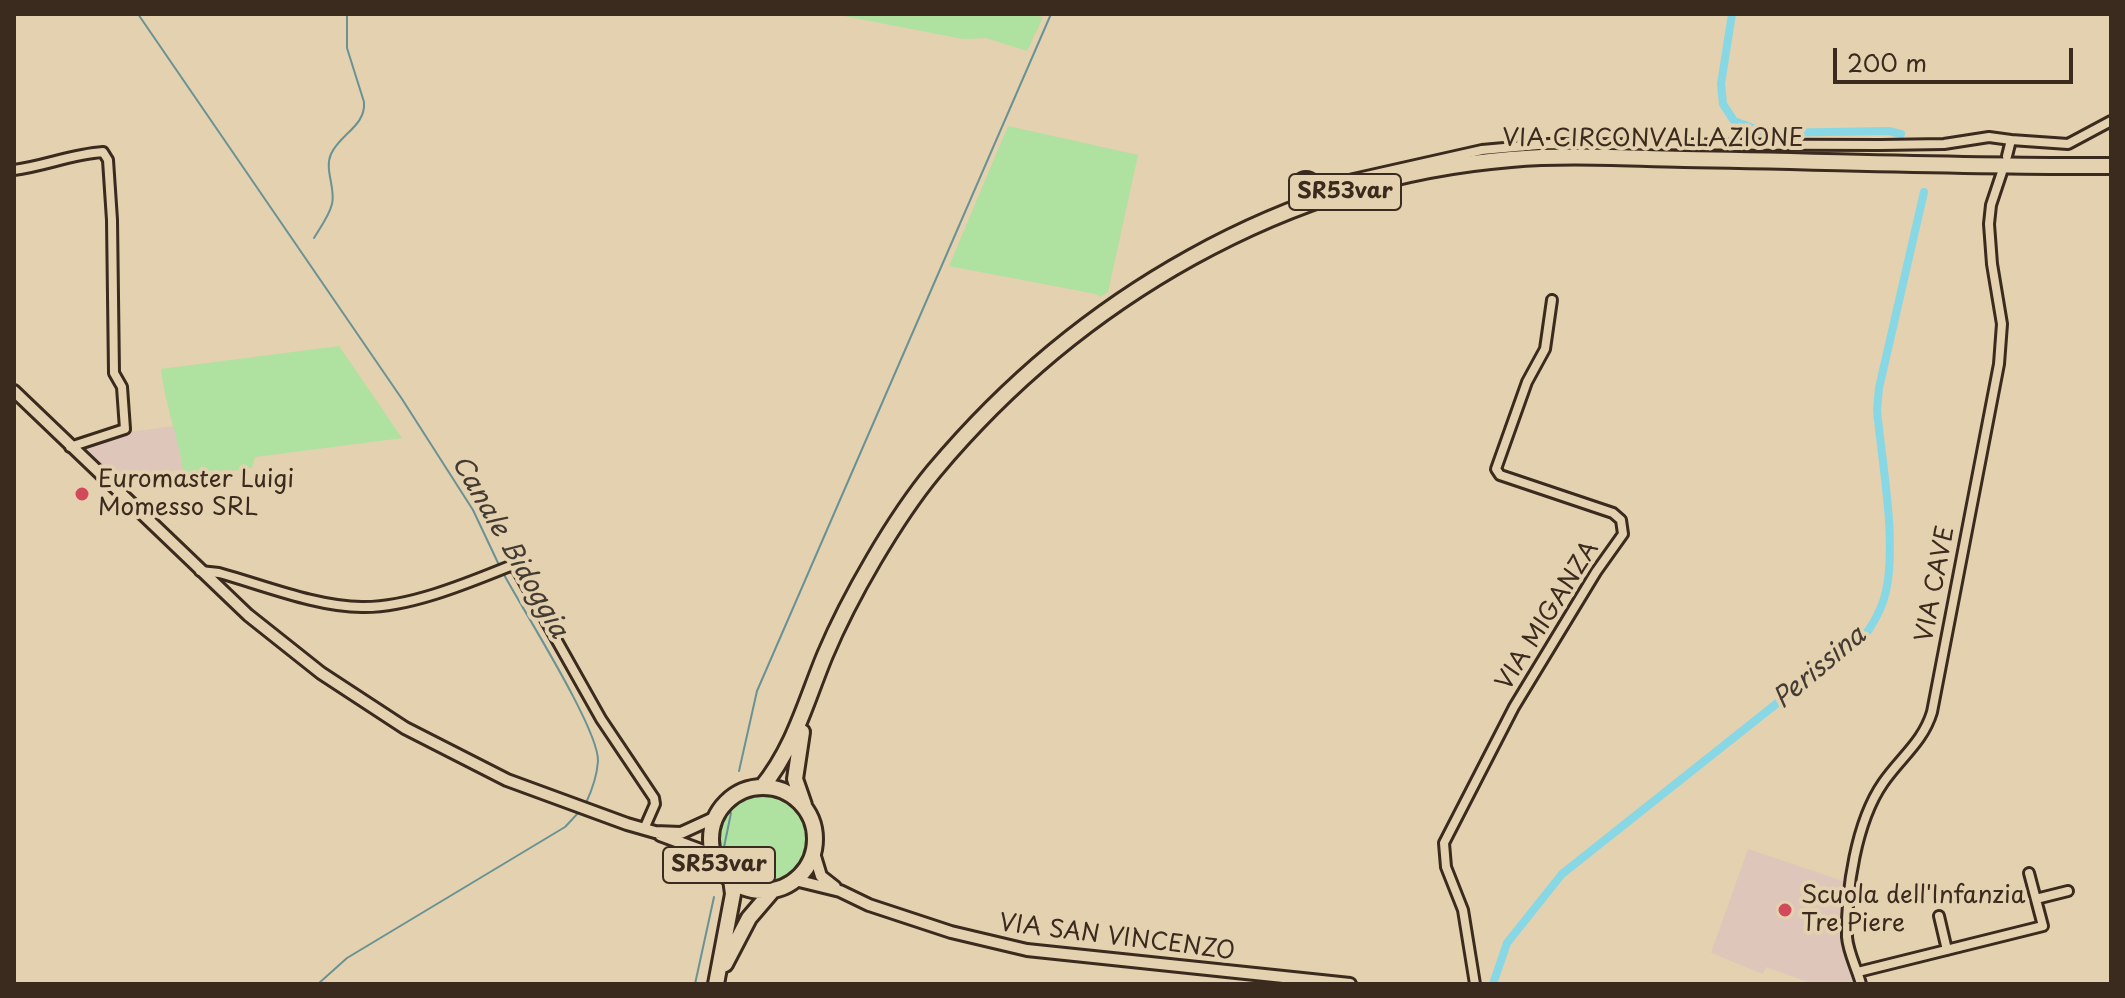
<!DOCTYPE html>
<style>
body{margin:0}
#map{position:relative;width:2125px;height:998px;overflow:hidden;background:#e3d1af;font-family:"Playpen Sans",sans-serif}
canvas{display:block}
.frame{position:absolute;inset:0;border:16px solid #3b2a1e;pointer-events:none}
.scale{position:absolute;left:1833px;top:48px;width:240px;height:36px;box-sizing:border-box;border:4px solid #3b2a1e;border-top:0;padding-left:10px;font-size:24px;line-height:28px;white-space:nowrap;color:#3b2a1e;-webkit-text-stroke:6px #e3d1af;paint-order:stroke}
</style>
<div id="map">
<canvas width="2125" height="998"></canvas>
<div class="frame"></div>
<div class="scale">200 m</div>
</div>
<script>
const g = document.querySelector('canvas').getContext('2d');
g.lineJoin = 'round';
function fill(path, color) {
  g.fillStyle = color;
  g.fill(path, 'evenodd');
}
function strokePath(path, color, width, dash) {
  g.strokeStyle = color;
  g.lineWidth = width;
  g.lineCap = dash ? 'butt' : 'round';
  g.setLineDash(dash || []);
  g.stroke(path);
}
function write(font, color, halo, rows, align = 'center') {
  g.font = font + ' "Playpen Sans",sans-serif';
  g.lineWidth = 8;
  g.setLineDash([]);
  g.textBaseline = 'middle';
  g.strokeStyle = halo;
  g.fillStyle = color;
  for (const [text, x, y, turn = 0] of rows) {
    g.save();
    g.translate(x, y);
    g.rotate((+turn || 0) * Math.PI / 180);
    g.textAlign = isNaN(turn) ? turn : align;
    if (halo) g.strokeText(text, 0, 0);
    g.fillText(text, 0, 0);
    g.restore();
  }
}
fill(new Path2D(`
 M175,426L183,470L112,476L82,446L121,433Z
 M1748,849L1846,882L1843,938L1857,984H1814L1766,967L1763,974L1711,953Z`), '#dec6bb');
fill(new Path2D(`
 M834,14H1025L1043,17L1027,51L986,38L963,39Z
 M1008,126L1138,155L1108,292L1100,297L1096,294L949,266Z
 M339,346L402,438L255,457L252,468L184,478C180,440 165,407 161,369Z
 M716 838a48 48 0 1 1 96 0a48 48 0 1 1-96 0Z`), '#afe1a1');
strokePath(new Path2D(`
 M138,14L402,399L473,510L499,565
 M314,238C320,228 329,216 332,204C336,188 324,170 331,154C340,134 366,126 364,102L347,48V14
 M502,571C521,607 599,729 598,761C597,776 592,790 586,803
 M739,771L757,691L1051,14
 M724,847L731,813
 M318,984L347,958L565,827L580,811
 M695,984L714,897`), '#699295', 2);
strokePath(new Path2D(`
 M1732,14L1721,84L1723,104L1734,121L1767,133L1889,131L1901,134
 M1493,984L1507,943L1562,874L1868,631C1876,619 1883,606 1886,591C1897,540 1882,464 1877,410L1879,388L1924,192`), '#88d7e5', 8);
const minor = new Path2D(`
 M2007,156L2011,140L2068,144L2111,121
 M14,170C45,166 72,154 103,152L108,160L112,220L114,373L122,387L125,429L70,447
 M1296 187a10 10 0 1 1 20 0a10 10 0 1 1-20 0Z
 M1314,180L1325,183L1340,182L1315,193
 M1340,182L1482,150L1549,144L1881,145L1944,144L1989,137L2011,140
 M200,571L219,573C263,585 317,607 362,607C408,608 468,583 510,566L516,568L601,719L654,798L655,804L644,829
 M2036,899L2068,891
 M1939,916L1947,950
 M1858,972L2043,926L2029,873
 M1475,984L1463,910L1446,867L1444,843L1514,707L1596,572L1623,534L1621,520L1613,513L1500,475L1496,469L1527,382L1545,349L1552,300
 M1861,984C1857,969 1848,952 1847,937C1846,890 1856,822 1883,783C1900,758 1923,742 1932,712L1999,364L2002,324L1992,264L1989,224L1991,205L2002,172`);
const tertiary = new Path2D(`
 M14,391L248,615L321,673L405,728L507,780L627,824L655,832L681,833L716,817
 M660,835L714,855
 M814,853L821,876L835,887
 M795,880L840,891L869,905L951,932L1027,950L1350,984`);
const primary = new Path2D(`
 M802,732L795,779L804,805
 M762,787C794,748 806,701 825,655C849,598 895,518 934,471C1078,299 1285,177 1511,159C1569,154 1626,158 1684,159C1826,161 1968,167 2111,166
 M711 839a52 52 0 1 1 104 0a52 52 0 1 1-104 0Z
 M725,964L749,918L773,890
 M716,984L733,894L731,879`);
strokePath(minor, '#3b2a1e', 14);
strokePath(tertiary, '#3b2a1e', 16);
strokePath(primary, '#3b2a1e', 20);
strokePath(minor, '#e3d1af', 8);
strokePath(tertiary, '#e3d1af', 10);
strokePath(primary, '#e3d1af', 14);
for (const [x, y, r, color] of [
 [82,494,8,"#d1495b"],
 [1785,910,8,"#d1495b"]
]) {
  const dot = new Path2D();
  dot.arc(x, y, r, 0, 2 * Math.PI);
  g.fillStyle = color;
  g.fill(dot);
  strokePath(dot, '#e3d1af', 3);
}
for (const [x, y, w] of [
 [1345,192,112],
 [719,865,112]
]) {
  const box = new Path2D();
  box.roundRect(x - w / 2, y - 18, w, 36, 6);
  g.fillStyle = '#e3d1af';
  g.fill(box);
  strokePath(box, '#3b2a1e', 2);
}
write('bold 22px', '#3b2a1e', null, [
 ["SR53var",1345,192],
 ["SR53var",719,865]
]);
write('24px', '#3b2a1e', '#e3d1af', [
 ["VIA CIRCONVALLAZIONE",1653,139],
 ["VIA CAVE",1936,584,-79],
 ["VIA MIGANZA",1548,616,-58],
 ["VIA SAN VINCENZO",1117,938,7]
]);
write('24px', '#3b2a1e', '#e3d1af', [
 ["Euromaster Luigi",98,480],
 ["Momesso SRL",98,508],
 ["Scuola dell'Infanzia",1801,896],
 ["Tre Piere",1801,924]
], 'left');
write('italic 26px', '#433b32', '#e3d1af', [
 ["Canale Bidoggia",509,547,60],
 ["Perissina",1820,668,-40]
]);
</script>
